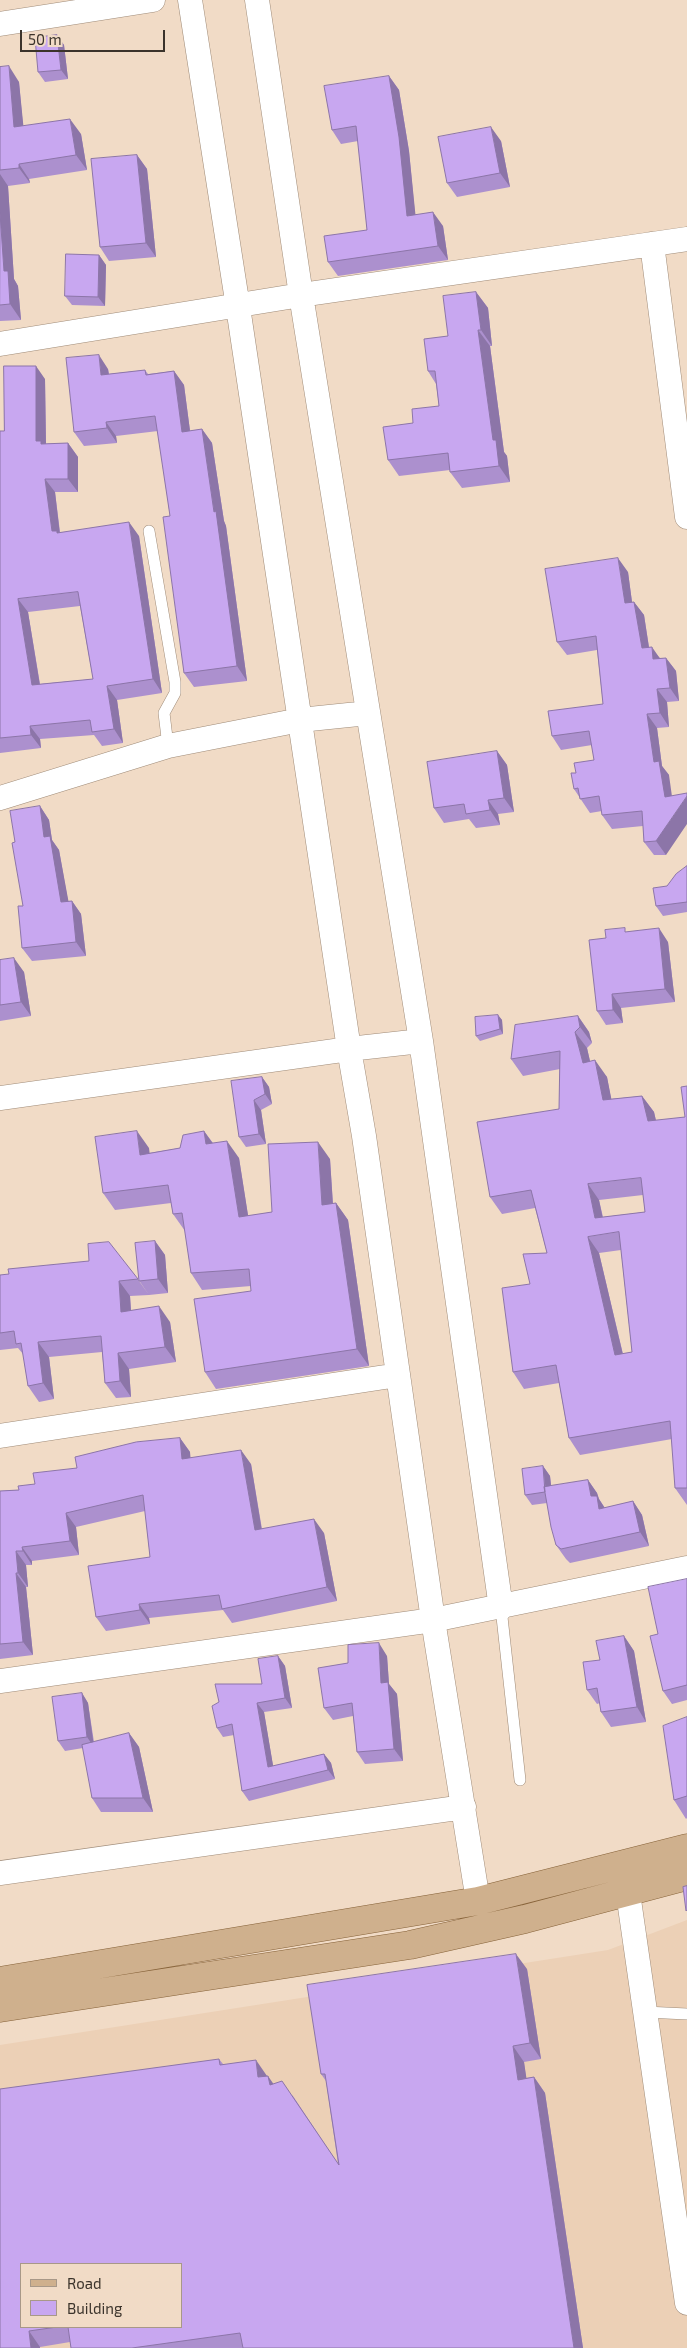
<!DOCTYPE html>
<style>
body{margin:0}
#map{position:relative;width:687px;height:2348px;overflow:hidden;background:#f1dbc6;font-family:"Exo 2",sans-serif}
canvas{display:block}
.legend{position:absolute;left:20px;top:2263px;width:162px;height:65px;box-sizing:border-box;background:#f1dbc6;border:1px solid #a89888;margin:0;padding:6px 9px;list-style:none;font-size:15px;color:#3b332b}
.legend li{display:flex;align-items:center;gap:10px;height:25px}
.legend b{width:25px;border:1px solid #a89888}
.scale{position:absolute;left:20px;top:30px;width:145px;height:22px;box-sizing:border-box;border:2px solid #3b332b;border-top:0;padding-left:6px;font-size:15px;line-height:18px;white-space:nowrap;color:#3b332b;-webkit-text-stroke:4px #f1dbc6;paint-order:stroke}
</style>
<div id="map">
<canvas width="687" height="2348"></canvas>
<ul class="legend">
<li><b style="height:6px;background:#cfb08d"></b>Road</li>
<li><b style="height:14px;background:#c8a7f0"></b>Building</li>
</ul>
<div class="scale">50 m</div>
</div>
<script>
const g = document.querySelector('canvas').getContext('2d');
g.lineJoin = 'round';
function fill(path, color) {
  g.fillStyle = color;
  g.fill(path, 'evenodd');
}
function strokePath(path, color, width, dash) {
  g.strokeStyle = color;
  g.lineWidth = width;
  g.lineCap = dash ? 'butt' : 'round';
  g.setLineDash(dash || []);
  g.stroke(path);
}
fill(new Path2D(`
 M687,1920V2348H0V2045L608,1950ZM21,2264H181V2327H21Z`), '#ecd0b6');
const service = new Path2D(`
 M149,531L175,682V693L164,713L168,746
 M501,1608L520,1780
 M645,2012L687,2014`);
const minor = new Path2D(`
 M190,0L238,307L349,1049L364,1136L433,1620L478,1901
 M257,0L301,295L421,1041L501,1608
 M0,24L153,0
 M652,244L687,517
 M0,344L301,295L687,239
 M0,798L168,746L300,720L368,713
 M0,1098L349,1049L421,1041
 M0,1436L398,1375
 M0,1681L433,1620L687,1568
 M0,1873L464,1807
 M623,1874L628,1893L687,2303`);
const primary = new Path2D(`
 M0,1981L478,1901L687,1848
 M0,2008L410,1945L525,1919L687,1876`);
strokePath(service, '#9f8b78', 12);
strokePath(minor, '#9f8b78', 25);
strokePath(primary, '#866239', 29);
strokePath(service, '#fff', 11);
strokePath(minor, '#fff', 24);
strokePath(primary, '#cfb08d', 28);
fill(new Path2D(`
 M57,35L64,45L68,79L45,82L38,72Z
 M0,67L19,82L23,126L81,134L87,170L29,179L30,183L8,186L14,279L18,286L21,320L0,321Z
 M389,76L399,90L409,151L415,214L443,226L448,260L338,276L328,262L367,230L358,141L341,144L332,130Z
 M501,141L510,187L457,197L447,183Z
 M137,155L147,169L156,257L109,261L100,247Z
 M99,255L106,265L105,306L72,305L65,296Z
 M476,292L488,308L492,346H490L504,452L507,456L510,482L462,488L450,472V470L399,476L388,460L413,423L439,406L436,384L428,371Z
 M108,369L109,374L145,370L148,374L174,371L184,385L190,431L202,429L212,443L224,521L226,526L247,681L194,687L184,673L170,516L158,431L116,436L117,443L84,446L74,432Z
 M45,379L46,444L68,443L78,457V492H55L60,532L139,536L162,693L117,700L123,743L102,746L94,735L40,739L41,748L0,753V431H4ZM80,606L93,679L40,684L28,612Z
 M628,572L632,602H634L644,615L649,647L660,658H666L676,671L679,701L667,702L669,727L657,728L662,766L669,775L666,855H654L644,842L643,826L612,829L602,815V811L590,813L574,789L576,773L594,760L592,745L561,750L552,736L603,704L597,650L567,655L557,642Z
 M497,751L507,765L514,812L498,814L500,825L476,828L469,819L444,823L434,808Z
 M40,806L49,820L52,840L59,850L68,901H72L81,914L86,956L32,961L22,948L23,906L15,842Z
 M687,866V912L663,916L656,906L667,886Z
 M628,932L668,942L675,1002L621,1008L623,1023L606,1025L597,1011L606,938Z
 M0,960L24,972L31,1016L0,1021Z
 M498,1015L502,1020L503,1034L480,1041L476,1036Z
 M578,1016L589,1032L592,1043L587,1048L590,1061L607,1077L611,1099L642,1096L654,1112L656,1121L685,1117L687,1086V1505L675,1488L672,1439L580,1455L569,1438L559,1383L524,1389L513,1372L530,1284L547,1253L535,1208L502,1214L490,1197L559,1109L560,1069L523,1076L511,1059ZM643,1195L645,1212L603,1217L599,1200ZM621,1250L632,1352L623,1354L599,1253Z
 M262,1077L269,1087L272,1104L261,1110L266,1144L246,1147L239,1137Z
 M204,1131L213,1143L239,1158L248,1216L272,1212L330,1159L333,1204L336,1203L348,1220L369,1366L216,1389L205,1372L251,1291V1286L202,1290L191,1273L185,1231L173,1214L171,1203L115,1210L103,1193L149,1148V1153L180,1148Z
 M155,1241L165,1255L168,1293L149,1295L139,1281Z
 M0,1275L138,1279L149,1295L130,1296L131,1310L170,1322L176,1362L129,1369L131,1397L116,1398L105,1383L102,1352L49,1357L54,1399L39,1402L28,1386L23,1354L18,1348L0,1350Z
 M180,1438L190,1452V1458L251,1464L262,1529L324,1533L337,1601L232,1623L223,1610L149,1618L150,1624L106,1631L96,1617L150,1557L145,1511L76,1527L79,1555L32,1561V1565H26L28,1587H26L33,1655L0,1659V1491L19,1490L77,1468Z
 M543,1466L550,1476L551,1486L588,1480L597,1493L599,1499L605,1508L633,1501L642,1515L649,1546L570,1563L566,1559L556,1545L547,1503L532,1505L525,1495Z
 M687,1579V1700L672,1704L663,1691L658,1634Z
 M624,1636L634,1651L646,1722L611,1727L601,1712L600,1703L597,1704L587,1690L600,1660Z
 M278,1656L285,1666L292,1708L264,1712L273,1766L324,1754L331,1763L335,1779L249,1801L242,1791L234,1735L223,1737L217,1728L262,1684Z
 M387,1656L389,1684L397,1694L403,1761L365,1764L357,1752L353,1716L333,1720L324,1708L348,1663Z
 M82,1693L88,1703L94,1742L129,1733L139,1747L153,1812H101L92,1798L83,1748L65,1751L58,1741Z
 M687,1717V1818L686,1819L674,1800Z
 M527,1969L541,2059L524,2062L526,2078L534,2077L545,2093L583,2348H71L70,2342L40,2347V2348H0L219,2059L223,2064L267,2076L273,2084L293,2096L338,2164L326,2081L321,2074ZM181,2264V2327H21Z`), '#ac90ce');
fill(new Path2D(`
 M57,35L64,45L68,79L61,70Z
 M9,66L19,82L25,142L14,127Z
 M389,76L399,90L409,151L417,230L407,216Z
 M70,119L81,134L87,170L76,155Z
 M491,127L501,141L510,187L500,173Z
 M137,155L147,169L156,257L146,243Z
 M19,164L29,179L30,183L19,168Z
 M0,174L8,186L14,279L18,286L21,320L10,304L4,271L0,213Z
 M433,212L443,226L448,260L438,246Z
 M99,255L106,265L105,306L98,297Z
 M476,292L488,308L492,346L481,330Z
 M478,330L490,346L504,452L507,456L510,482L499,466L493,440Z
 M99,355L108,369L111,389L101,375Z
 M36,366L45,379L46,447L36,441Z
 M174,371L184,385L192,446L182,432Z
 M106,422L116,436L117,443L107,428Z
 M202,429L212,443L224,521L226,526L247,681L237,666Z
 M68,443L78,457V492L68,479Z
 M45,479L55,492L60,535L52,531Z
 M129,522L139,536L162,693L153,679Z
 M618,558L628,572L634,617L625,603Z
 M18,599L28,612L42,698L32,685Z
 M634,602L644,615L651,661L642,648Z
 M652,647L661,660L653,659Z
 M666,658L676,671L679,701L670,688Z
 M107,686L117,700L123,743L114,729Z
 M657,689L667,702L669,727L660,713Z
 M647,714L657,728L662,766L669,775L674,811L665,797L654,762Z
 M30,726L40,739L41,748L31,735Z
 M497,751L507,765L514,812L504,798Z
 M687,796V824L666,855L656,841Z
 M488,800L498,814L500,825L490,810Z
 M40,806L49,820L52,840L59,850L71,915L61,902L44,837Z
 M72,901L81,914L86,956L76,942Z
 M659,928L668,942L675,1002L665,989Z
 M14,958L24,972L31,1016L21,1002Z
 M612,994L621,1008L623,1023L613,1010Z
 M498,1015L502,1020L503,1034L500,1029Z
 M578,1016L589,1032L592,1043L580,1027Z
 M575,1032L587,1048L594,1079L583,1063Z
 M595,1060L607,1077L615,1117L603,1100Z
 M262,1077L269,1087L272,1104L265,1094Z
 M642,1096L654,1112L660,1138L648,1121Z
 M254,1100L261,1110L266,1144L259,1134Z
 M137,1131L149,1148L152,1172L140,1155Z
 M204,1131L216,1148L206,1144Z
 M227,1141L239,1158L251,1234L239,1217Z
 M318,1142L330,1159L334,1222L322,1205Z
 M588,1184L599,1200L606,1234L595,1218Z
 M336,1203L348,1220L369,1366L357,1349Z
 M588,1237L599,1253L627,1372L615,1355Z
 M155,1241L165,1255L168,1293L158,1279Z
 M119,1281L130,1296L132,1327L121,1312Z
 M159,1306L170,1322L176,1362L165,1347Z
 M38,1342L49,1357L54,1399L43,1383Z
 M118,1353L129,1369L131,1397L120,1381Z
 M180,1438L190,1452L192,1473L182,1459Z
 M241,1450L251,1464L264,1544L255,1530Z
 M543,1466L550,1476L553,1502L546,1492Z
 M588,1480L597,1493L599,1499L606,1510L609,1523L591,1496Z
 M633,1501L642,1515L649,1546L640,1532Z
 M66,1513L76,1527L79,1555L70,1541Z
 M314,1519L324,1533L337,1601L327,1587Z
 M22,1547L32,1561V1565L23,1551Z
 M16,1551L26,1565L28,1587L18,1573Z
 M16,1573L26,1587L33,1655L23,1642Z
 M139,1604L149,1618L150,1624L140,1610Z
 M624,1636L634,1651L646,1722L637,1707Z
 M379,1643L387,1656L389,1684L397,1694L403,1761L394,1749L381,1683Z
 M278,1656L285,1666L292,1708L285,1698Z
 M82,1693L88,1703L94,1747L87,1737Z
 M257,1703L264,1712L275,1777L268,1767Z
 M129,1733L139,1747L153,1812L143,1798Z
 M324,1754L331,1763L335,1779L328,1770Z
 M516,1954L527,1969L541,2059L530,2043Z
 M513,2046L524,2062L529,2095L518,2080Z
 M256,2060L267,2076L269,2093L258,2077Z
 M268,2076L279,2092L270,2085Z
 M534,2077L545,2093L583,2348H574Z
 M29,2331L40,2347V2348H31Z`), '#8c75a8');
const building = new Path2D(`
 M57,35L61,70L38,72L35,38Z
 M9,66L14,127L70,119L76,155L19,164V168L0,170V67Z
 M389,76L399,137L407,216L433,212L438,246L328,262L324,236L367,230L356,126L332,130L324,86Z
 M491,127L500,173L447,183L438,137Z
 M137,155L146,243L100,247L91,159Z
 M0,213L4,271H8L10,304L0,305Z
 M66,254L99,255L98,297L65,296Z
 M476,292L481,330H478L493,440H496L499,466L450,472L448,453L388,460L383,427L413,423L412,409L439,406L435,371H428L424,339L448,336L443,296Z
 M99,355L101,375L145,370L146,375L174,371L182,432L202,429L214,512L216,511L237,666L184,673L163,517L170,516L155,416L106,422L107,428L74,432L66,358Z
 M4,366H36V441H41V444L68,443V479H45L52,531H57V533L129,522L153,679L107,686L114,729L92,732L90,720L30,726L31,735L0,738V431H4ZM78,592L93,679L32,685L18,599Z
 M618,558L625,603L634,602L642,648L652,647L653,659L666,658L670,688L657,689L660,713L647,714L654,762L659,761L665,797L687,793V796L656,841L644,842L642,811L602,815L599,796L580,799L578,788L574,789L571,773H576L574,763L594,760L589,731L552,736L548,711L603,704L596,636L557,642L545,569Z
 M497,751L504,798L488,800L490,810L466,814L464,804L434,808L427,762Z
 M40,806L44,837L50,836L61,902L72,901L76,942L22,948L18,906H23L12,843L15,842L10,811Z
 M687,866V902L656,906L653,888L667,886L676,874Z
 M625,928V932L659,928L665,989L612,994L613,1010L597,1011L589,940L606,938L605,930Z
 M14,958L21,1002L0,1005V960Z
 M498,1015L500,1029L476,1036L475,1017Z
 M578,1016L580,1027L575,1032L583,1063L595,1060L603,1100L642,1096L648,1121L685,1117L681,1087L687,1086V1488H675L670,1421L569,1438L556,1365L513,1372L502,1288L530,1284L523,1254L547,1253L531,1190L490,1197L477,1122L559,1109L560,1051L511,1059L515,1025ZM641,1178L645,1212L595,1218L588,1184ZM619,1232L632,1352L615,1355L588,1237Z
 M262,1077L265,1094L254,1100L259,1134L239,1137L231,1081Z
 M137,1131L140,1155L180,1148L183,1135L204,1131L206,1144L227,1141L239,1217L272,1212L268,1144L318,1142L322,1205L336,1203L357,1349L205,1372L194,1299L251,1291L249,1269L191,1273L182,1213L173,1214L168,1185L103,1193L95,1137Z
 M155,1241L158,1279L139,1281L135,1243Z
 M109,1242L138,1279L119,1281L121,1312L159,1306L165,1347L118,1353L120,1381L105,1383L101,1336L38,1342L43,1383L28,1386L21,1343L16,1344L14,1331L0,1333V1275L9,1274L8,1269L89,1261L88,1244Z
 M180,1438L182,1459L241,1450L255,1530L314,1519L327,1587L222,1609L219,1595L139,1604L140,1610L96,1617L88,1566L150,1557L143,1495L66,1513L70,1541L22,1547L23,1551H16L18,1573H16L23,1642L0,1644V1491L19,1490L18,1486L35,1484L33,1473L77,1468L75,1457L136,1442Z
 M543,1466L545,1492L525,1495L522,1469Z
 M588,1480L591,1496H597L599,1509L633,1501L640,1532L561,1549L556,1545L551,1527L544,1487Z
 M687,1579V1685L663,1691L650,1636L658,1634L648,1587Z
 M624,1636L637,1707L601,1712L597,1688L587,1690L583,1662L600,1660L596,1641Z
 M379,1643L381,1683L388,1682L394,1749L357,1752L352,1703L324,1708L318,1668L348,1663V1645Z
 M278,1656L285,1698L257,1703L268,1767L324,1754L328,1770L242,1791L232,1724L217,1728L212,1706L219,1702L215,1684H262L258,1659Z
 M82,1693L87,1737L58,1741L52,1697Z
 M687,1717V1796L674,1800L663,1726Z
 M129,1733L143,1798H92L82,1745Z
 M687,1886V1910L686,1911L683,1887Z
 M516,1954L530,2043L513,2046L518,2080L534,2077L574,2348H243L240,2333L132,2348H71L68,2327H181V2264H21V2327H57L29,2331L31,2348H0V2089L219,2059L220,2065L256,2060L258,2077L268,2076L270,2085L282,2081L339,2165L325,2074H321L307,1985Z`);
fill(building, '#c8a7f0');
strokePath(building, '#8c75a8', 1);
</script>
